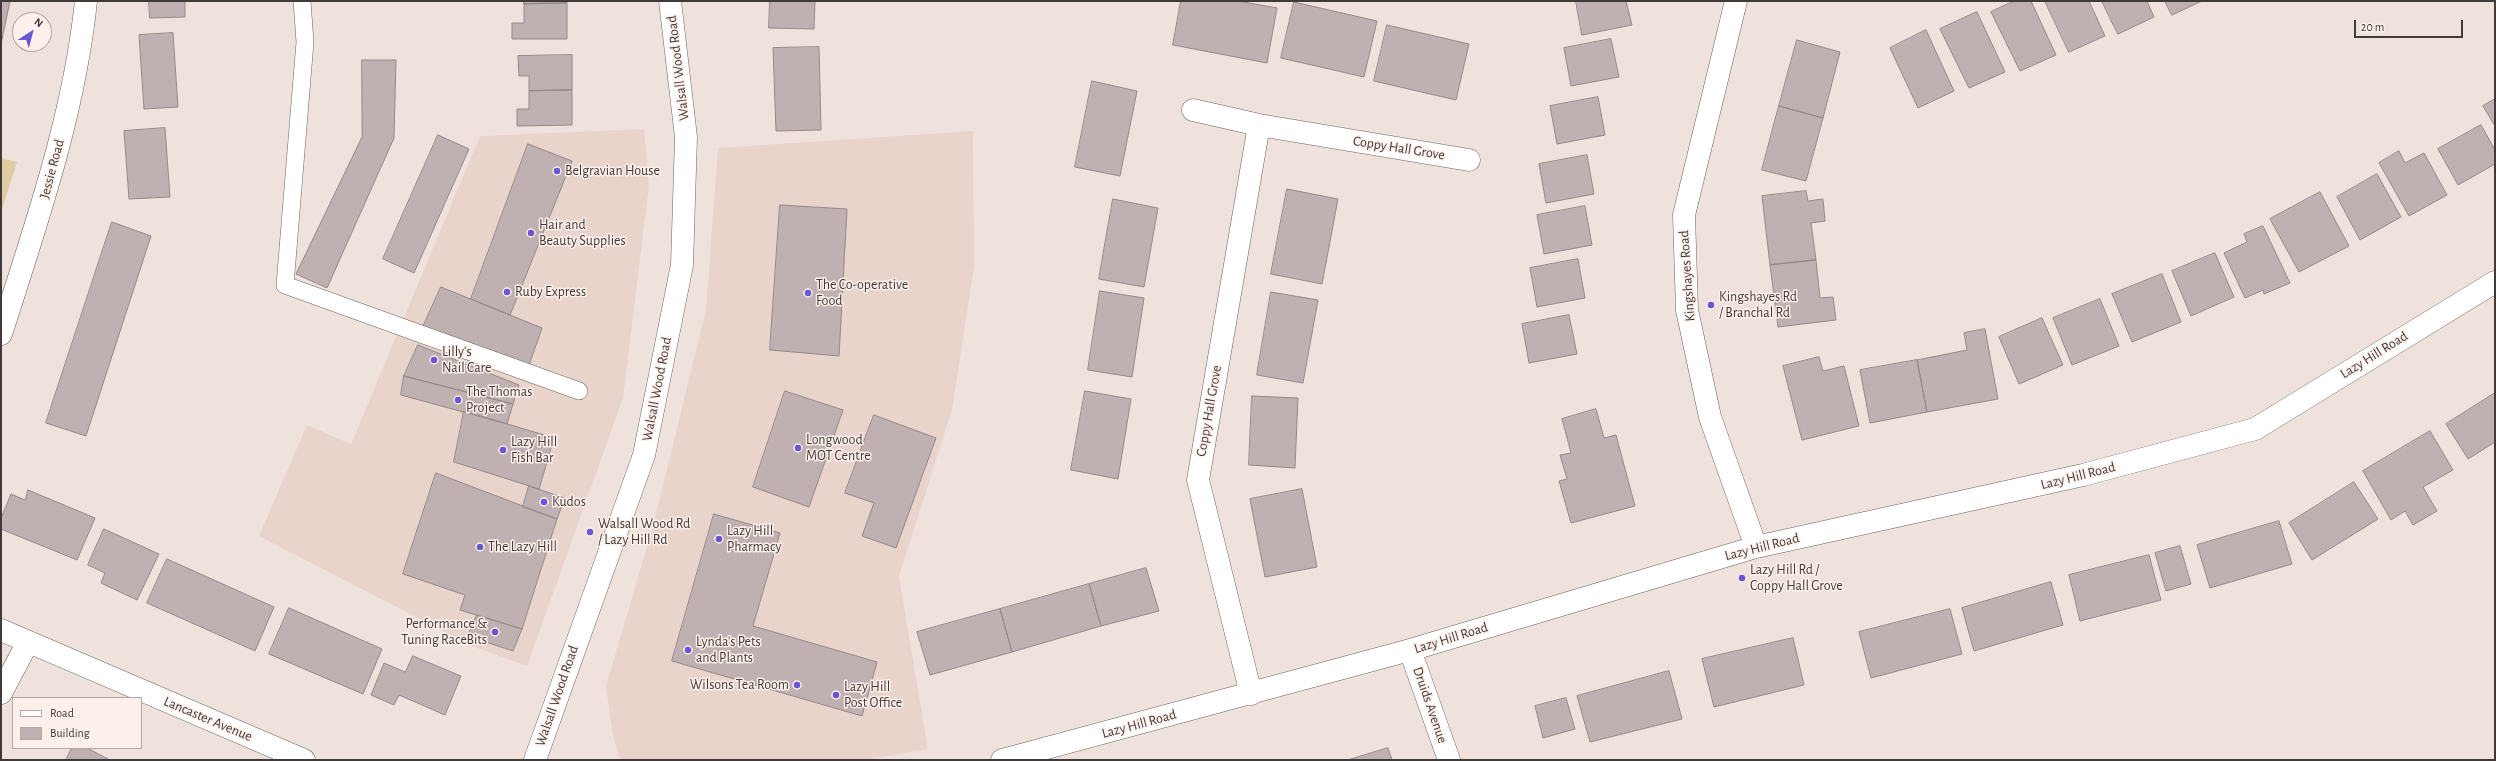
<!DOCTYPE html>
<style>
body{margin:0}
#map{position:relative;width:2496px;height:761px;overflow:hidden;background:#efe2dd;font-family:"Alegreya Sans",sans-serif}
canvas{display:block}
.frame{position:absolute;inset:0;border:2px solid #403b39;pointer-events:none}
.legend{position:absolute;left:12px;top:697px;width:130px;height:52px;box-sizing:border-box;background:#fdefea;border:1px solid #b1a7a3;margin:0;padding:5px 7px;list-style:none;font-size:12px;color:#403b39}
.legend li{display:flex;align-items:center;gap:8px;height:20px}
.legend b{width:20px;border:1px solid #b1a7a3}
.north{position:absolute;left:12px;top:12px;width:40px;height:40px;box-sizing:border-box;background:#fdefea;border:1px solid #b1a7a3;border-radius:50%;rotate:36deg;font-size:11px;font-weight:700;line-height:16px;text-align:center;color:#403b39}
.north::after{content:'';display:block;margin:auto;width:14px;height:18px;background:#6957d1;clip-path:polygon(50% 0,100% 100%,50% 72%,0 100%)}
.scale{position:absolute;left:2354px;top:20px;width:109px;height:18px;box-sizing:border-box;border:2px solid #403b39;border-top:0;padding-left:5px;font-size:12px;line-height:14px;white-space:nowrap;color:#403b39;-webkit-text-stroke:3px #fdefea;paint-order:stroke}
</style>
<div id="map">
<canvas width="2496" height="761"></canvas>
<div class="frame"></div>
<ul class="legend">
<li><b style="height:5px;background:#fff"></b>Road</li>
<li><b style="height:11px;background:#bfb1b1"></b>Building</li>
</ul>
<div class="north">N</div>
<div class="scale">20 m</div>
</div>
<script>
const g = document.querySelector('canvas').getContext('2d');
g.lineJoin = 'round';
function fill(path, color) {
  g.fillStyle = color;
  g.fill(path, 'evenodd');
}
function strokePath(path, color, width, dash) {
  g.strokeStyle = color;
  g.lineWidth = width;
  g.lineCap = dash ? 'butt' : 'round';
  g.setLineDash(dash || []);
  g.stroke(path);
}
function write(font, color, halo, rows, align = 'center') {
  g.font = font + ' "Alegreya Sans",sans-serif';
  g.lineWidth = 3;
  g.setLineDash([]);
  g.textBaseline = 'middle';
  g.strokeStyle = halo;
  g.fillStyle = color;
  for (const [text, x, y, turn = 0] of rows) {
    g.save();
    g.translate(x, y);
    g.rotate((+turn || 0) * Math.PI / 180);
    g.textAlign = isNaN(turn) ? turn : align;
    if (halo) g.strokeText(text, 0, 0);
    g.fillText(text, 0, 0);
    g.restore();
  }
}
fill(new Path2D(`
 M644,129L649,186L623,398L527,666L472,646L259,536L307,425L351,444L480,136Z
 M973,131L974,267L952,410L899,576L928,749L865,760H620L613,736L606,686L652,530L706,310L718,148Z`), '#e9d4cc');
fill(new Path2D(`
 M1,158L17,162L1,212Z`), '#decca3');
const building = new Path2D(`
 M1,1H10L1,44Z
 M149,1H185V17L150,18Z
 M524,1H567V3L524,4Z
 M770,1H815L814,29L769,28Z
 M1181,1H1238L1277,8L1267,63L1173,45Z
 M1576,1H1626L1632,25L1582,35Z
 M2014,1H2031L2056,55L2020,71L1991,12Z
 M2045,1H2089L2105,36L2069,52Z
 M2102,1H2147L2154,17L2118,34Z
 M2165,1H2202L2172,15Z
 M1294,2L1377,21L1364,77L1281,58Z
 M567,3V39H512V23H524V4Z
 M1977,12L2005,72L1969,88L1940,29Z
 M1387,25L1469,44L1456,100L1374,81Z
 M1926,30L1954,91L1918,108L1890,48Z
 M173,33L178,107L144,109L139,35Z
 M1611,39L1619,77L1571,86L1564,48Z
 M1797,40L1840,52L1823,118L1779,106Z
 M819,47L821,130L776,131L773,48Z
 M572,55V90L529,91V76H519L518,56Z
 M362,60H396L394,138L327,288L296,274L362,137Z
 M1092,81L1137,91L1120,176L1075,167Z
 M572,90V125L517,126V109H529V91Z
 M1598,97L1605,135L1557,144L1550,106Z
 M2495,99V126L2483,106Z
 M1779,106L1823,118L1806,181L1762,170Z
 M2481,125L2495,150V164L2458,185L2438,149Z
 M165,128L170,197L129,199L124,131Z
 M438,135L469,149L414,273L383,259Z
 M528,144L572,161L510,315L471,299Z
 M2399,151L2405,163L2424,153L2447,195L2409,216L2379,163Z
 M1587,155L1594,194L1546,203L1539,164Z
 M2377,174L2401,217L2360,240L2337,197Z
 M1287,189L1338,199L1322,284L1271,274Z
 M1806,191L1808,201L1823,199L1825,221L1811,223L1816,260L1770,265L1762,196Z
 M2320,192L2349,246L2299,272L2270,219Z
 M1113,199L1158,208L1144,287L1099,279Z
 M780,205L847,209L839,356L770,350Z
 M1585,206L1592,245L1544,254L1537,215Z
 M112,222L151,236L86,436L46,423Z
 M2263,226L2290,283L2264,294L2263,290L2245,298L2224,253L2247,242L2244,234Z
 M2215,253L2234,297L2191,316L2172,271Z
 M1578,259L1585,298L1537,307L1530,268Z
 M1816,260L1820,298L1833,297L1836,320L1778,327L1770,265Z
 M2162,274L2181,322L2132,342L2112,294Z
 M441,287L542,328L528,368L422,329Z
 M1100,291L1144,298L1132,377L1088,370Z
 M1271,292L1318,300L1303,383L1257,375Z
 M2100,299L2119,346L2072,365L2053,318Z
 M1569,315L1577,354L1529,363L1522,324Z
 M2042,318L2063,365L2019,384L1999,337Z
 M1985,329L1998,399L1927,412L1917,360L1967,350L1964,333Z
 M418,345L519,385L513,404L404,376Z
 M1819,357L1823,371L1844,366L1859,426L1802,440L1783,366Z
 M1917,360L1927,412L1870,423L1860,370Z
 M404,376L513,404L507,424L401,395Z
 M785,391L843,410L809,507L753,487Z
 M1085,391L1131,399L1118,479L1071,470Z
 M2495,393V442L2468,459L2446,424Z
 M1252,396L1298,398L1295,468L1249,465Z
 M1596,409L1604,438L1616,435L1635,506L1571,523L1559,481L1567,479L1560,455L1571,453L1562,419Z
 M464,411L554,438L539,489L454,462Z
 M874,415L936,438L896,548L862,536L874,503L845,493Z
 M2430,431L2453,470L2423,487L2437,511L2413,525L2405,511L2391,520L2363,471Z
 M436,473L557,519L522,629L460,610L465,595L403,574Z
 M2354,482L2378,519L2312,560L2289,523Z
 M529,486L565,498L557,519L523,507Z
 M1302,489L1317,567L1265,577L1250,499Z
 M28,490L95,518L77,560L1,529V518L11,494L25,500Z
 M714,514L780,533L753,626L877,662L862,716L672,661Z
 M2279,521L2292,564L2210,588L2197,545Z
 M104,529L159,554L137,600L101,583L105,573L88,565Z
 M2180,546L2191,584L2166,591L2155,553Z
 M2149,555L2161,600L2080,621L2069,575Z
 M167,559L274,607L255,651L147,603Z
 M1146,568L1159,611L1101,626L1089,584Z
 M2051,582L2063,625L1974,651L1962,608Z
 M1089,584L1101,626L1012,652L1000,609Z
 M289,608L382,649L363,694L269,654Z
 M1000,609L1012,652L930,675L917,632Z
 M1950,609L1962,654L1871,678L1859,632Z
 M477,615L522,629L513,651L468,636Z
 M1793,638L1804,685L1714,707L1702,659Z
 M413,656L461,676L445,715L399,695L394,705L371,695L384,663L405,672Z
 M1669,671L1682,719L1590,742L1577,696Z
 M1566,698L1575,729L1543,738L1535,706Z
 M72,748H87L110,760H66Z
 M1388,748L1392,760H1348Z`);
fill(building, '#bfb1b1');
strokePath(building, '#958888', 1);
const lane = new Path2D(`
 M302,1L305,42L285,285L579,391`);
const street = new Path2D(`
 M1736,1L1684,215L1687,310L1710,417L1756,547
 M1193,110L1259,125L1469,160
 M1,334C36,224 74,116 86,1
 M1,630L304,760
 M1410,650L1449,760
 M1,693L28,642
 M1251,694L1198,480L1259,125
 M1002,760L1410,650L1756,547L2083,475L2255,429L2495,282`);
const secondary = new Path2D(`
 M535,760L644,455L682,265L686,137L670,1`);
strokePath(lane, '#6e625e', 18);
strokePath(street, '#6e625e', 23);
strokePath(secondary, '#6e625e', 23);
strokePath(lane, '#fff', 17);
strokePath(street, '#fff', 22);
strokePath(secondary, '#fff', 22);
for (const [x, y, r, color] of [
 [557,171,4,"#6957d1"],
 [531,233,4,"#6957d1"],
 [507,292,4,"#6957d1"],
 [808,293,4,"#6957d1"],
 [1711,305,4,"#6957d1"],
 [434,360,4,"#6957d1"],
 [458,400,4,"#6957d1"],
 [798,448,4,"#6957d1"],
 [503,450,4,"#6957d1"],
 [544,502,4,"#6957d1"],
 [590,532,4,"#6957d1"],
 [719,539,4,"#6957d1"],
 [480,547,4,"#6957d1"],
 [1742,578,4,"#6957d1"],
 [495,632,4,"#6957d1"],
 [688,650,4,"#6957d1"],
 [797,685,4,"#6957d1"],
 [836,695,4,"#6957d1"]
]) {
  const dot = new Path2D();
  dot.arc(x, y, r, 0, 2 * Math.PI);
  g.fillStyle = color;
  g.fill(dot);
  strokePath(dot, '#fdefea', 1.5);
}
write('14px', '#403b39', '#fdefea', [
 ["Walsall Wood Road",678,68,-97],
 ["Coppy Hall Grove",1399,148,9],
 ["Jessie Road",52,169,-75],
 ["Kingshayes Road",1687,276,-94],
 ["Lazy Hill Road",2374,355,-32],
 ["Walsall Wood Road",657,389,-79],
 ["Coppy Hall Grove",1209,411,-80],
 ["Lazy Hill Road",2078,476,-14],
 ["Lazy Hill Road",1762,547,-14],
 ["Lazy Hill Road",1451,638,-17],
 ["Walsall Wood Road",557,696,-71],
 ["Druids Avenue",1430,705,71],
 ["Lancaster Avenue",208,719,23],
 ["Lazy Hill Road",1139,724,-15]
]);
write('14px', '#403b39', '#fdefea', [
 ["Belgravian House",565,171],
 ["Hair and",539,225],
 ["Beauty Supplies",539,241],
 ["The Co-operative",816,285],
 ["Food",816,301],
 ["Ruby Express",515,292],
 ["Kingshayes Rd",1719,297],
 ["/ Branchal Rd",1719,313],
 ["Lilly's",442,352],
 ["Nail Care",442,368],
 ["The Thomas",466,392],
 ["Project",466,408],
 ["Longwood",806,440],
 ["MOT Centre",806,456],
 ["Lazy Hill",511,442],
 ["Fish Bar",511,458],
 ["Kudos",552,502],
 ["Walsall Wood Rd",598,524],
 ["/ Lazy Hill Rd",598,540],
 ["Lazy Hill",727,531],
 ["Pharmacy",727,547],
 ["The Lazy Hill",488,547],
 ["Lazy Hill Rd /",1750,570],
 ["Coppy Hall Grove",1750,586],
 ["Performance &",487,624,"right"],
 ["Tuning RaceBits",487,640,"right"],
 ["Lynda's Pets",696,642],
 ["and Plants",696,658],
 ["Wilsons Tea Room",789,685,"right"],
 ["Lazy Hill",844,687],
 ["Post Office",844,703]
], 'left');
</script>
